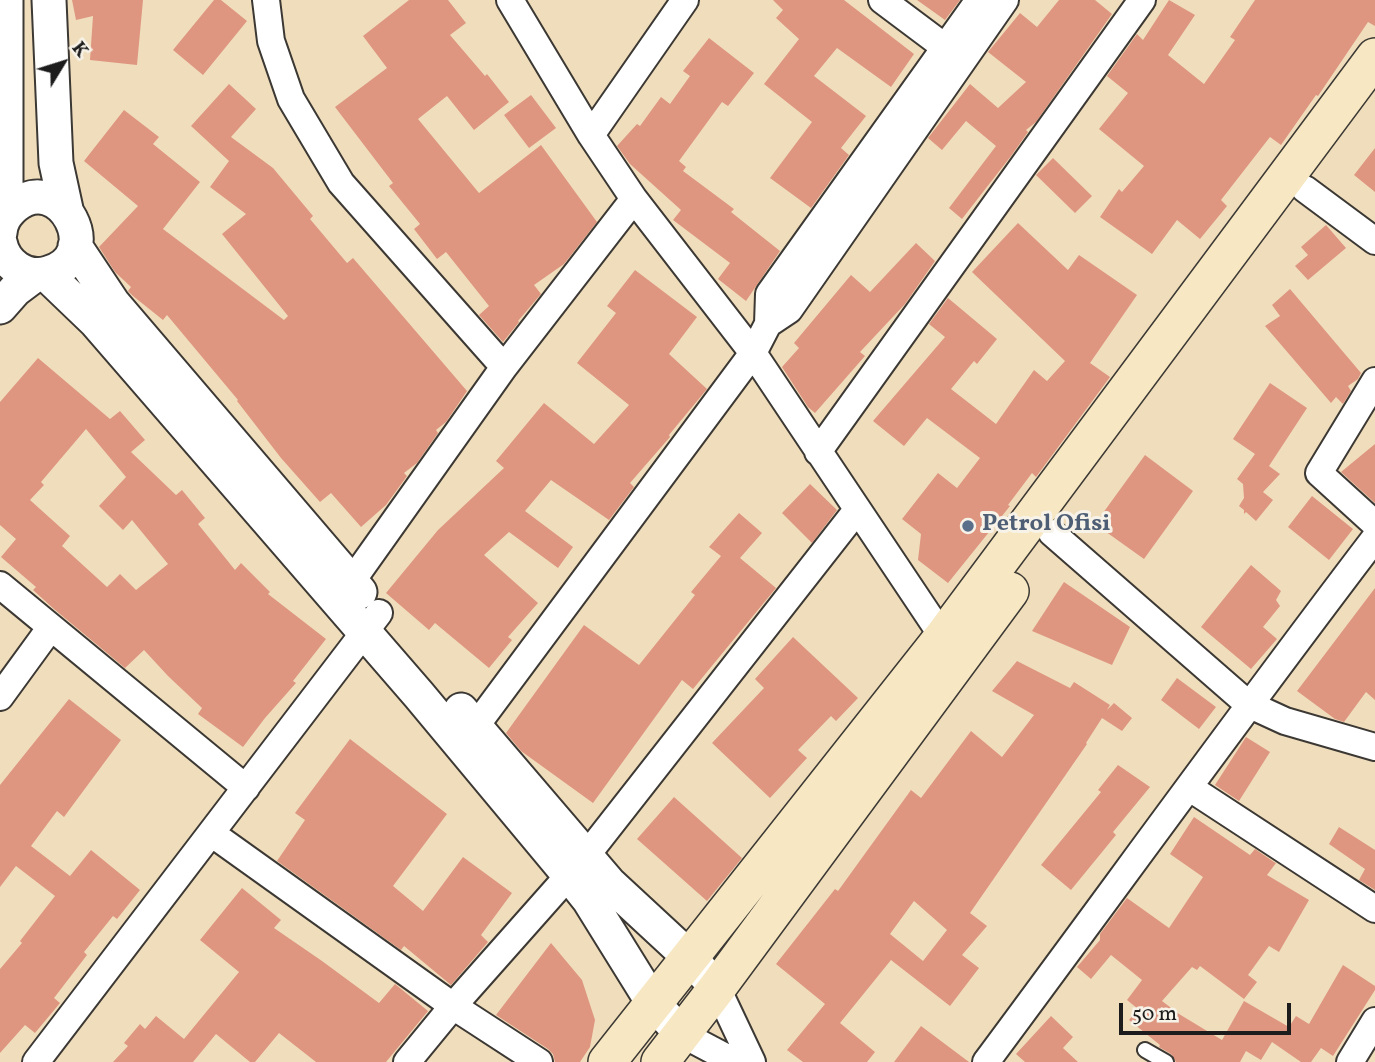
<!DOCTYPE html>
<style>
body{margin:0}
#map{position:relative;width:1375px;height:1062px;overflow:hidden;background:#f0ddbc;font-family:Vollkorn,serif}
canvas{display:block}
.north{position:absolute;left:28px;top:28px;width:70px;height:70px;-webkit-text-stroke:5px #f7f3e8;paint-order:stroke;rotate:52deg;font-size:19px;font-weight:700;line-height:28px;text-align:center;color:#1c1c1c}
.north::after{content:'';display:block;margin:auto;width:24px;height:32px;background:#1c1c1c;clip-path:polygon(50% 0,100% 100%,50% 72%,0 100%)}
.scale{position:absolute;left:1119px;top:1003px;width:172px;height:32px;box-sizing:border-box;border:4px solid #1c1c1c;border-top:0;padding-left:9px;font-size:21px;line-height:24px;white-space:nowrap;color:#1c1c1c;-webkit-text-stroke:5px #f7f3e8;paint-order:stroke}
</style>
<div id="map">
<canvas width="1375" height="1062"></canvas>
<div class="north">K</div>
<div class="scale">50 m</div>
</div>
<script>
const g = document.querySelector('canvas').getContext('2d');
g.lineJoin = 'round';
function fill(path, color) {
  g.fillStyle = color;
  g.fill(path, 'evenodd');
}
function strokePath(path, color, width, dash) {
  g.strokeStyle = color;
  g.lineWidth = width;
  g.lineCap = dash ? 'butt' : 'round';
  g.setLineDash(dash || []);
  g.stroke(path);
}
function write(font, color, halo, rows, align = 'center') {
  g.font = font + ' Vollkorn,serif';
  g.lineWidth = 6;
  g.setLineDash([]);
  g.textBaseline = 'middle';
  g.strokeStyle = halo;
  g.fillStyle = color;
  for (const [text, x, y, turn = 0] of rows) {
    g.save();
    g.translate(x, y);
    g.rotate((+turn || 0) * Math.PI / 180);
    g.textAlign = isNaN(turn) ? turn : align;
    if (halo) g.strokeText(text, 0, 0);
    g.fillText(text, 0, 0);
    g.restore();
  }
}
fill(new Path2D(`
 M72,0H143L137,65L90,60L93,16L76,20Z
 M214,0H221L247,21L203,75L173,50Z
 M409,0H448L466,23L450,35L485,76L487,74L509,102L474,130L447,96L418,119L479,193L541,145L597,222L564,264L534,285L541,294L518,321L519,322L503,342L479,315L489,306L446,252L437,259L414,229L420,224L389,186L393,183L335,107L387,68L363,36Z
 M773,0H844L914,54L891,87L837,48L814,76L866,116L841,148L849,155L811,208L770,178L812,122L764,84L799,39L776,18L783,10Z
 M917,0H960L945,20Z
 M1059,0H1095L1112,14L1036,122L1026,130L1028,132L1011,156L962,219L949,208L996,146L966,121L942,150L928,138L970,84L998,108L1026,82L988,52L1020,13L1037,27Z
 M1169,0L1195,15L1168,55L1204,84L1235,40L1230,37L1255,0H1375V26L1368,22L1318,96L1316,95L1281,145L1270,137L1221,200L1227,206L1200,239L1177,220L1152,254L1100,217L1119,189L1122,192L1144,166L1099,129L1128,93L1107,76L1137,34L1143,40Z
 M709,38L754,73L728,106L722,102L679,161L686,167L683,171L734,209L731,212L780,251L746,301L718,279L730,263L673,220L681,210L630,164L617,146L637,124L640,126L661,97L670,104L690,76L683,71Z
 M229,84L256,109L231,137L273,168L313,216L310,219L347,263L353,258L467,391L446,422L436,430L438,433L417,463L404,473L407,476L386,505L361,527L331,493L320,502L281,458L237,401L238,400L167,315L163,320L133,296L128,291L131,287L115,272L99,247L138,206L84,161L124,110L159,137L153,144L200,182L163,229L284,320L288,316L222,234L246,214L210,187L229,161L191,126Z
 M531,95L556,128L529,148L504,115Z
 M1375,148V192L1354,175Z
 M1053,158L1092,196L1075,213L1036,175Z
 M1018,223L1068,270L1079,255L1137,295L1090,363L1110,377L1036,477L1032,473L1008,505L1010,506L948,583L918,560L921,534L902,519L938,473L957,488L980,458L927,418L904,446L873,421L945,337L929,324L948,298L997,339L977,364L974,361L951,389L996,424L1034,370L1047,381L1065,361L972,272Z
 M1326,225L1346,248L1308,280L1295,266L1308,255L1301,247Z
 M916,243L935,261L905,304L860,352L865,356L815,413L808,407L782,367L799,348L794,343L851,275L870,292Z
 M635,270L697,317L669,354L707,389L669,435L670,437L630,483L634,487L609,520L551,480L525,511L573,547L558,568L509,532L484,555L538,603L508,637L512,640L489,668L435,623L429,630L386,593L438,530L504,468L496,461L544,403L594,444L629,405L577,363L616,313L607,306Z
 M1290,289L1361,373L1358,379L1348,386L1351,391L1343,404L1336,397L1331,403L1265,326L1280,316L1272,305Z
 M38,358L110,419L120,411L145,440L131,452L176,495L182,490L205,518L198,524L235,570L241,563L270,592L268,594L326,639L293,681L296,683L265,718L243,747L198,714L202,708L168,676L144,650L125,668L54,609L33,590L36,587L1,557L16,539L0,525V402ZM86,429L126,477L99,506L123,530L132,520L168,564L136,590L120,574L107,587L62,546L70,536L30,500L44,485L41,482Z
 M1270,383L1307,408L1269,466L1280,474L1263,492L1273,500L1256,521L1246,512L1244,514V510L1239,506L1244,498L1243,484L1237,479L1255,454L1233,439Z
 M1375,444V503L1341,472Z
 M1145,455L1193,491L1144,559L1095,524Z
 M810,484L837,510L812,543L782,513Z
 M1312,496L1353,529L1329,560L1288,527Z
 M739,513L762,533L740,558L776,588L693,689L682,680L593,803L521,751L506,733L584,625L639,665L695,595L691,592L721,556L709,547Z
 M1251,565L1281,591L1276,600L1280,606L1263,627L1277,639L1251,669L1201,627Z
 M1064,582L1130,627L1112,665L1032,631Z
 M1375,588V700L1366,692L1344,722L1335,719L1297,691Z
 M793,637L858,698L836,721L831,716L798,750L807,758L770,798L712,743L764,688L755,679Z
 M1017,661L1070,688L1074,682L1110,705L1107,710L1114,703L1132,718L1122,731L1102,718L1086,743L1087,744L970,913L987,926L962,955L979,968L950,1006L891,960L840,1023L875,1052L867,1062H803L787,1050L825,1004L776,964L835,889L838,891L911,790L921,798L971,731L1002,757L1034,715L992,691ZM914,901L947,930L923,961L890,934Z
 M1177,678L1216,707L1199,729L1161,700Z
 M69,699L121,740L64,817L57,811L31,846L70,876L91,850L140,890L117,919L113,916L84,952L87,955L54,998L60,1003L35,1033L25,1025L0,1053V969L22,943L20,941L55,896L16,866L0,887V785Z
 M1246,737L1270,752L1239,801L1215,785Z
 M350,739L447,814L393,886L423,911L463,857L512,893L481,935L488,942L451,985L404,946L401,950L277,861L305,820L295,813Z
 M1118,765L1150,787L1113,832L1116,835L1071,890L1041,865L1101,792L1098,790Z
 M674,797L742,858L707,901L637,839Z
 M1194,817L1250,855L1255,849L1274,862L1276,863L1267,875L1309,900L1279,952L1269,946L1248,975L1257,982L1244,999L1200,966L1197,970L1192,967L1162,1001L1179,1014L1222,1040L1244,1001L1289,1027L1296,1016L1309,1024L1343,965L1375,986V990L1333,1056L1321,1048L1311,1062H1301L1272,1042L1261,1060L1246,1051L1240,1062H1176L1171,1054L1159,1047L1160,1045L1129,1020L1138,1009L1127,1000L1142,980L1111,955L1091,979L1077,967L1100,940V934L1127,898L1169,928L1203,877L1170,854Z
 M1339,827L1375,850V890L1359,880L1365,869L1329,844Z
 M242,888L281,920L274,928L322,961L379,1003L395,984L428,1011L386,1062H316L279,1033L255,1062H250L216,1034L193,1062H113L128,1046L124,1043L140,1024L145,1029L156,1016L184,1039L239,972L200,940Z
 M551,943L582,980L595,1020L590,1047L580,1062H555L553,1054L548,1049L496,1015Z
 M1051,1016L1073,1037L1063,1048L1078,1062H1025L1016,1054Z
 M921,1026L969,1062H894Z`), '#de9680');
const service = new Path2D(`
 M1145,1050L1166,1062`);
const minor = new Path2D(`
 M266,0L271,41L291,99L341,183L504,367
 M510,0L591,135L634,199L753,353L943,637
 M882,0L946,48
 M591,135L685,0
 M1305,189L1375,241
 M768,324L789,310L1005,0
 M1375,381L1319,473L1375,524
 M818,452L1142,0
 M1052,533L1248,704L1285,721L1375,747
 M0,585L246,788
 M342,595L504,367L634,199
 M0,697L51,627
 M475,727L753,353L768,324L769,294L979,0
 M1190,788L1375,909
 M211,833L453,1006L539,1062
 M717,988L752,1062
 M682,1034L735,1062
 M36,1062L379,613
 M407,1062L453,1006L586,856L857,510
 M986,1062C1116,887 1243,711 1375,538
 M1350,1062L1375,1021`);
const tertiary = new Path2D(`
 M6,0V213
 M49,0L56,163L66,209
 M0,233C1,221 6,214 15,206C60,169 108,256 48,273C25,280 4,263 0,242
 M75,246L113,303L360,592
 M46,274L95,321L419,695L569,875L589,900L653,1003L682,1034
 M0,307L15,290L35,275
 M461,710L609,883L690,958L717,988`);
const secondary = new Path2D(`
 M607,1062L943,637L1375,57
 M660,1062L717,988L1010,591`);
strokePath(service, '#3c3934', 18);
strokePath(minor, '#3c3934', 30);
strokePath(tertiary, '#3c3934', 37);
strokePath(secondary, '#3c3934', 40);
strokePath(service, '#fff', 14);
strokePath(minor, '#fff', 26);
strokePath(tertiary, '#fff', 33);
strokePath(secondary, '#f7e8c3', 37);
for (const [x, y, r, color] of [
 [968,526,7,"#5c6f8a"]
]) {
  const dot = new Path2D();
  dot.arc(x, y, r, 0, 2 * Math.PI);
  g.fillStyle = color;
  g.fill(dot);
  strokePath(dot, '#f7f3e8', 2.5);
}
write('bold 24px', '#4e5e75', '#f7f3e8', [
 ["Petrol Ofisi",982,526]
], 'left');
</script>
